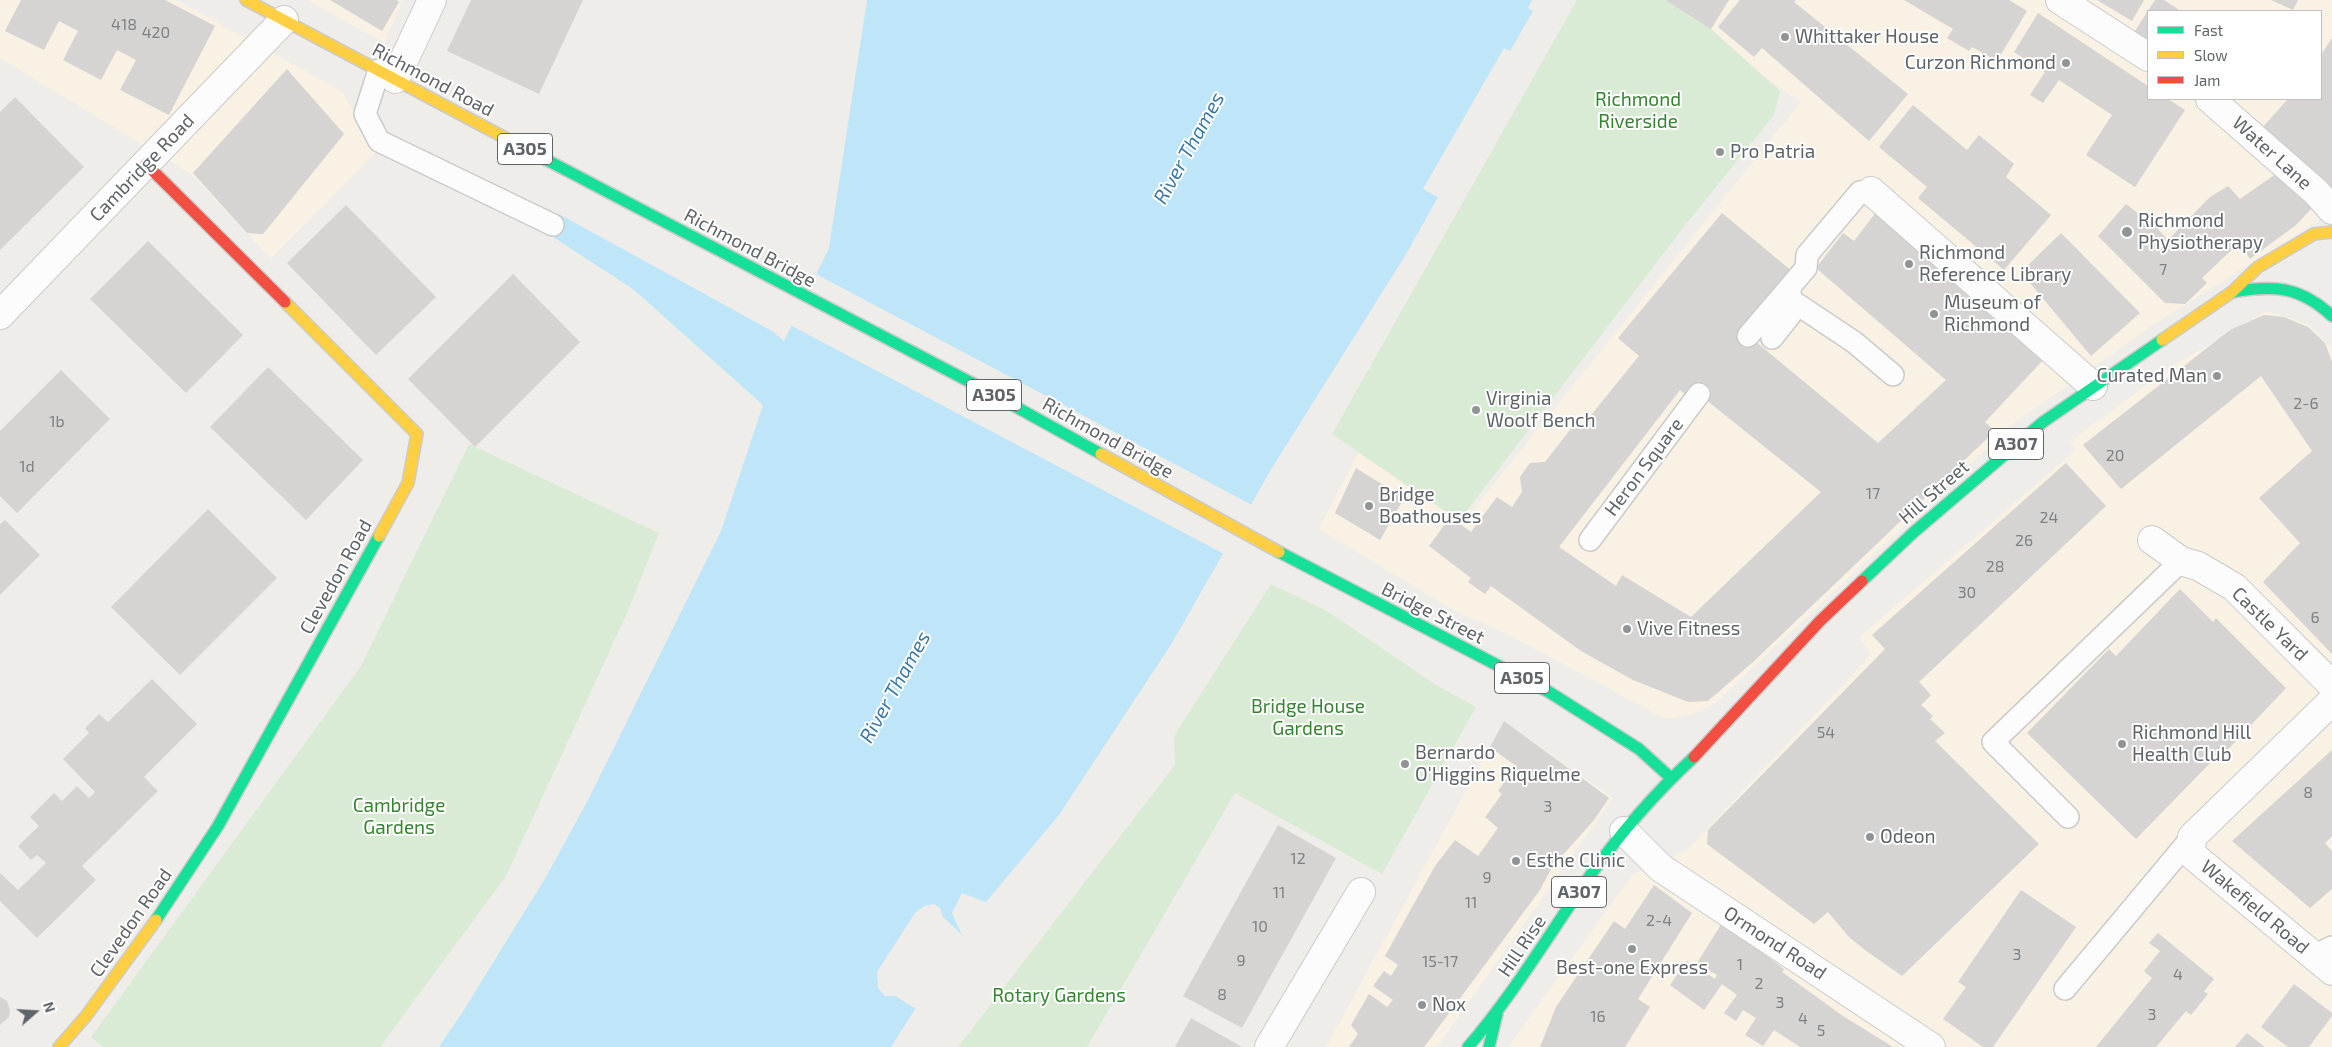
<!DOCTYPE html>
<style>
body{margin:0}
#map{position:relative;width:2332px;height:1047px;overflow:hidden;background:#efede9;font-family:"Exo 2",sans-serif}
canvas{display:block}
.legend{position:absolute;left:2147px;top:10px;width:175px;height:90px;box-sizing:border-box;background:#fff;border:1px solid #bfc1c3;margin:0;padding:6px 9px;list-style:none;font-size:15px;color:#5f6468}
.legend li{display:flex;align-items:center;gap:10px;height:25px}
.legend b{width:25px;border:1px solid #bfc1c3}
.north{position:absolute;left:10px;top:987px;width:50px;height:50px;-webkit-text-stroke:4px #fff;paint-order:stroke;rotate:71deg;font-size:14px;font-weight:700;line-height:20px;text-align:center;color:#5f6468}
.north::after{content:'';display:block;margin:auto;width:18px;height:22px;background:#5f6468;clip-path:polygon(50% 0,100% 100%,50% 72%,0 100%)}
</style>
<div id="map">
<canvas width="2332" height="1047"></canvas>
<ul class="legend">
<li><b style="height:6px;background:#16e098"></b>Fast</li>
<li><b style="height:6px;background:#ffcf43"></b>Slow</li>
<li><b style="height:6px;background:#f24e42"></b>Jam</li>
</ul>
<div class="north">N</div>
</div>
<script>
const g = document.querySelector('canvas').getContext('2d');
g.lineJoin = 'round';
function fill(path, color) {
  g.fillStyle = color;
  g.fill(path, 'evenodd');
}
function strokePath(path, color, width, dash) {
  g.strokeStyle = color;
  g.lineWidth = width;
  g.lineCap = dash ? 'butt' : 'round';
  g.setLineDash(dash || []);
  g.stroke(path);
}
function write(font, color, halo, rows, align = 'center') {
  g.font = font + ' "Exo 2",sans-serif';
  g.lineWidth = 4;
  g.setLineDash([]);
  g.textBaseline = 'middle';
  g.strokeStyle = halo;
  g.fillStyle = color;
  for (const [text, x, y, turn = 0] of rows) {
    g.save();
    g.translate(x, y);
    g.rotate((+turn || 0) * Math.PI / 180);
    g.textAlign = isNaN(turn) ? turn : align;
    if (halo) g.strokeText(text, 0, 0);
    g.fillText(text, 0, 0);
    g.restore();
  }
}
fill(new Path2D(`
 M0,0H176L342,91L377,151L271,258L191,174L0,58Z
 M307,0H402L385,43Z
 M1653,0H2332V212L2153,325L2012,425L1715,703L1693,714L1666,719L1505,633L1457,612L1319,529L1371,428L1472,511L1801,102ZM2148,11H2321V99H2148Z
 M2267,311L2310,325L2332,348V1047H1508L1633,874L1686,851L1871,655L1859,637L2076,450L2069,442L2172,366Z
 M1504,721L1613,798L1437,1047H1326Z`), '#f8f1e4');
fill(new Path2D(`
 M1577,0H1665L1711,29L1780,91L1774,115L1683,228L1459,521L1332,434Z
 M469,444L659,533L628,611L506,876L380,1047H103L91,1037L361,666Z
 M1271,584L1327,611L1436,685L1476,707L1382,874L1235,793L1087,1047H958L1175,765L1174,736Z`), '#d9ebd4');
fill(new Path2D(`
 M867,0H1532L1528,8L1533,11L1510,51L1504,48L1423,189L1438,197L1405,256L1272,468L1172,643L1059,815L986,902L962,893L952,913L962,935L891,1047H439L462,1013L546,877L589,798L721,531L763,405L633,289L550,235L559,214L772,331L784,341L829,248Z`), '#bfe5f8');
fill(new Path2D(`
 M814,273L1254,506L1226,555L790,325Z
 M934,904L940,908L943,917L962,935L916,1009L895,996H885L878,988L877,972L915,913L924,906Z`), '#efede9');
fill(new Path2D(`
 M21,0H165L215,26L169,115L120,90L136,60L117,50L101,80L63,60L78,31L59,21L44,50L5,31Z
 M330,0H396L399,2L382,31Z
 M471,0H583L539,94L447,51Z
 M1665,0H1729L1711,29Z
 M1740,0H1796L1794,2L1908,94L1869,141L1762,48L1754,57L1718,27Z
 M1904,0H2009L2027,11L1997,61L1972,47L1969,51L1947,38L1953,29Z
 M2097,0H2144L2132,21Z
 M2155,0H2164L2181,11H2148V44L2133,34Z
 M2271,0H2298L2293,10Z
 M2038,13L2148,86V99H2168L2185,110L2135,187L2086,155L2112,115L2059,80L2043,103L2030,95L2045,72L2014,52Z
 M2332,38V191L2261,129L2288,99H2321V55Z
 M287,69L344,134L263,234L247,233L193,173Z
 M15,97L84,167L0,250V112Z
 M1913,105L1967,150L1979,135L2014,164L2006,177L2051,215L2004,270L1918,198L1927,187L1879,147Z
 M2280,171L2313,199L2311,209L2296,225L2250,259L2239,243L2202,278L2207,283L2185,304L2165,303L2098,236L2126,204L2156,227L2168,240L2210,197L2228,186L2240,199Z
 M346,205L436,297L376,355L287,263Z
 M1877,211L2044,359L1985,422L1995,431L1753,662L1708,701L1688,702L1633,680L1581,651L1491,586L1485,594L1468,582L1471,578L1429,546L1450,517L1471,532L1497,497L1512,507L1522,492L1520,477L1530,463L1545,462L1577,421L1583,425L1639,356L1618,338L1722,213L1793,272L1744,332L1878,443L1946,380L1816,268L1843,233L1854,241ZM1680,390L1689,398L1695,391L1821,492L1691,617L1622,575L1616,586L1559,547Z
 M2061,233L2140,313L2091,356L2021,272Z
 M148,241L243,335L186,393L90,299Z
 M513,274L580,342L475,447L408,379Z
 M2264,315L2284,317L2308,327L2325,343L2332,362V654L2263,582L2300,543L2259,498L2312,451L2261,376L2121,489L2083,445L2230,330Z
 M268,367L363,460L306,520L210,427Z
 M61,370L110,419L17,513L0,496V431Z
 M2066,463L2106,506L1919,682L1931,695L1921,705L1933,716L1930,719L1945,733L1935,741L2039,844L1902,976L1865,950L1849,937L1828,912L1814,924L1707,844L1708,830L1885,649L1872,635Z
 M1356,468L1404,498L1380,540L1335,513Z
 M208,509L277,578L180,675L111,607Z
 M5,520L40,555L0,595V524Z
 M2180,589L2213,622L2216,618L2286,688L2219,759L2217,756L2136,839L2027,733L2109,649L2116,656Z
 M152,679L197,724L144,777L158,791L82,866L96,880L37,938L0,901V873L18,890L46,863L37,855L31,860L18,846L39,826L30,817L54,793L62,801L77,786L89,798L95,792L63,759L89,733L85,728L99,714L108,722Z
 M1504,721L1609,798L1594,820L1552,867L1540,890L1424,1047H1349L1358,1034L1351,1025L1369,994L1387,1007L1393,1000L1373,986L1384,971L1391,976L1398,965L1385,956L1435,866L1455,840L1478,856L1498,828L1485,817L1502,794L1498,791L1516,766L1490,747Z
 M2332,750V836L2325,843L2332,851V889L2310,908L2232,841Z
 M1278,825L1336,858L1242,1028L1183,996Z
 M1654,885L1692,913L1638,999L1650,1007L1625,1047H1540L1556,1007L1614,921L1625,929Z
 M2021,890L2076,927L1993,1047H1983L1943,1019L1966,987L1958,982Z
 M1722,923L1784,969L1782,972L1843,1016L1893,1047H1800L1774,1030L1763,1046L1745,1035L1756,1018L1743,1010L1736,1021L1724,1013L1737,995L1722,984L1704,1010L1670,985L1687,961L1715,979L1717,975L1697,963Z
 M2158,933L2214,979L2204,991L2208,994L2191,1015L2186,1011L2156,1047H2096L2152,978L2144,971L2160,951L2149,943Z
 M2294,984L2332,1013V1016L2309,1047H2288L2261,1027Z
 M0,997L7,1001L10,1010L9,1017L0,1025Z
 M1191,1018L1242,1047H1175Z
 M2247,1033L2265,1047H2235Z`), '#d5d4d2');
const lane = new Path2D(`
 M379,70L365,114L379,141L553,225
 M1791,300L1854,342L1893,375
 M1748,336L1806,268L1807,255L1860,192L1871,191
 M1772,338L1791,314L1790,289
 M1590,540L1699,394
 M2068,817L1993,742L2181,561
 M2314,956L2332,947
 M2065,989L2192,837`);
const street = new Path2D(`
 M2060,0L2148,57
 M395,79L432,0
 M2210,99L2316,192L2332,210
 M1871,191L2093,386
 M0,315L284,20
 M2152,540L2181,561L2198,566L2234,587L2332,685
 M2332,701L2192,837L2191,854L2332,971
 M1624,831L1661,868L1931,1047
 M1269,1047L1361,892`);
const fast = new Path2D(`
 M541,157L989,392L1101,454
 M2232,292C2274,285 2300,286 2332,316
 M1279,552L1549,692L1639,749L1671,778
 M1862,581L1914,532L2043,422L2162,340
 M156,920L218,826L379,536
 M1468,1047C1513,995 1548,936 1587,880C1618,836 1654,794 1694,757
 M1489,1047L1497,1014`);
const slow = new Path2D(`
 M246,0L541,157
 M285,302L417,434L408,483L379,536
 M2162,340L2232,292L2258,267L2314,234L2332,232
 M1101,454L1279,552
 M59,1047L86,1016L156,920`);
const jam = new Path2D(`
 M146,164L285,302
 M1694,757L1820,621L1862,581`);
strokePath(lane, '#cbcbca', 24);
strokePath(street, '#cbcbca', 30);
strokePath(fast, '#cacbca', 14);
strokePath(slow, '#cacbca', 14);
strokePath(jam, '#cacbca', 14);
strokePath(lane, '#fdfcfc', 21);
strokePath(street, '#fdfcfc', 28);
strokePath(fast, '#16e098', 11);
strokePath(slow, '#ffcf43', 11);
strokePath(jam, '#f24e42', 11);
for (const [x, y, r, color] of [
 [1785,37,5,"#919495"],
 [2066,63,5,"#919495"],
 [1720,152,5,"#919495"],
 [2127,232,6,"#919495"],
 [1909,264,5,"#919495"],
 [1934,314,5,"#919495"],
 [2217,376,5,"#919495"],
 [1476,410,5,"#919495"],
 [1369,506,5,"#919495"],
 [1627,629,5,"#919495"],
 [2122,744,5,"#919495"],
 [1405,764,5,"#919495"],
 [1870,837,5,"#919495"],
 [1516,861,5,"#919495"],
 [1632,949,5,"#919495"],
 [1422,1005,5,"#919495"]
]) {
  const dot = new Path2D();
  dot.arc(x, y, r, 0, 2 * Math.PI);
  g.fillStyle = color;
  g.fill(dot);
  strokePath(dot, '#fff', 2);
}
write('16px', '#7e8184', null, [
 ["418",124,25],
 ["420",156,33],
 ["7",2163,270],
 ["2-6",2306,404],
 ["1b",57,422],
 ["20",2115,456],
 ["1d",27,467],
 ["17",1873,494],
 ["24",2049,518],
 ["26",2024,541],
 ["28",1995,567],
 ["30",1967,593],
 ["6",2315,618],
 ["54",1826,733],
 ["8",2308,793],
 ["3",1548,807],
 ["12",1298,859],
 ["9",1487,878],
 ["11",1279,893],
 ["11",1471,903],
 ["2-4",1659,921],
 ["10",1260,927],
 ["3",2017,955],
 ["9",1241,961],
 ["15-17",1440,962],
 ["1",1740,965],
 ["4",2178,975],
 ["2",1759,984],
 ["8",1222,995],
 ["3",1780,1003],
 ["3",2152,1015],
 ["16",1598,1017],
 ["4",1803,1019],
 ["5",1821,1031]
]);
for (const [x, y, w] of [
 [525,149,55],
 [994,395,55],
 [2016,444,55],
 [1522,678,55],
 [1579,892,55]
]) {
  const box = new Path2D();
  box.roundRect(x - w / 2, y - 15.5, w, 31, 4);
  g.fillStyle = '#fff';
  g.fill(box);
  strokePath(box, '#5f6468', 1);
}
write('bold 18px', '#5f6468', null, [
 ["A305",525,149],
 ["A305",994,395],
 ["A307",2016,444],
 ["A305",1522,678],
 ["A307",1579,892]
]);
write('19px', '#5f6468', '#fff', [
 ["Whittaker House",1795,37],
 ["Curzon Richmond",2056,63,"right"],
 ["Pro Patria",1730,152],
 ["Richmond",2138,221],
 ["Physiotherapy",2138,243],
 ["Richmond",1919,253],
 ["Reference Library",1919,275],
 ["Museum of",1944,303],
 ["Richmond",1944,325],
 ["Curated Man",2207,376,"right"],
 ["Virginia",1486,399],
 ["Woolf Bench",1486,421],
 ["Bridge",1379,495],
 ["Boathouses",1379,517],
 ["Vive Fitness",1637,629],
 ["Richmond Hill",2132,733],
 ["Health Club",2132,755],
 ["Bernardo",1415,753],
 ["O'Higgins Riquelme",1415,775],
 ["Odeon",1880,837],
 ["Esthe Clinic",1526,861],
 ["Best-one Express",1632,968,"center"],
 ["Nox",1432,1005]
], 'left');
write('19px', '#5f6468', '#fff', [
 ["Richmond Road",433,80,28],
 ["Water Lane",2272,153,42],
 ["Cambridge Road",142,168,-46],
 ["Richmond Bridge",750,248,28],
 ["Richmond Bridge",1108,438,29],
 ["Heron Square",1644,467,-53],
 ["Hill Street",1934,492,-41],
 ["Clevedon Road",336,577,-61],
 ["Bridge Street",1433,613,27],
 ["Castle Yard",2270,624,44],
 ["Wakefield Road",2255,907,40],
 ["Clevedon Road",131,923,-55],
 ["Ormond Road",1775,943,33],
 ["Hill Rise",1522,946,-56]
]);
write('19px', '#368431', '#fff', [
 ["Richmond",1638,100],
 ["Riverside",1638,122],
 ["Bridge House",1308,707],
 ["Gardens",1308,729],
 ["Cambridge",399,806],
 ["Gardens",399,828],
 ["Rotary Gardens",1059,996]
]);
write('italic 20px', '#3b79a5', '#fff', [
 ["River Thames",1189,148,-61],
 ["River Thames",895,687,-61]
]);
</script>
